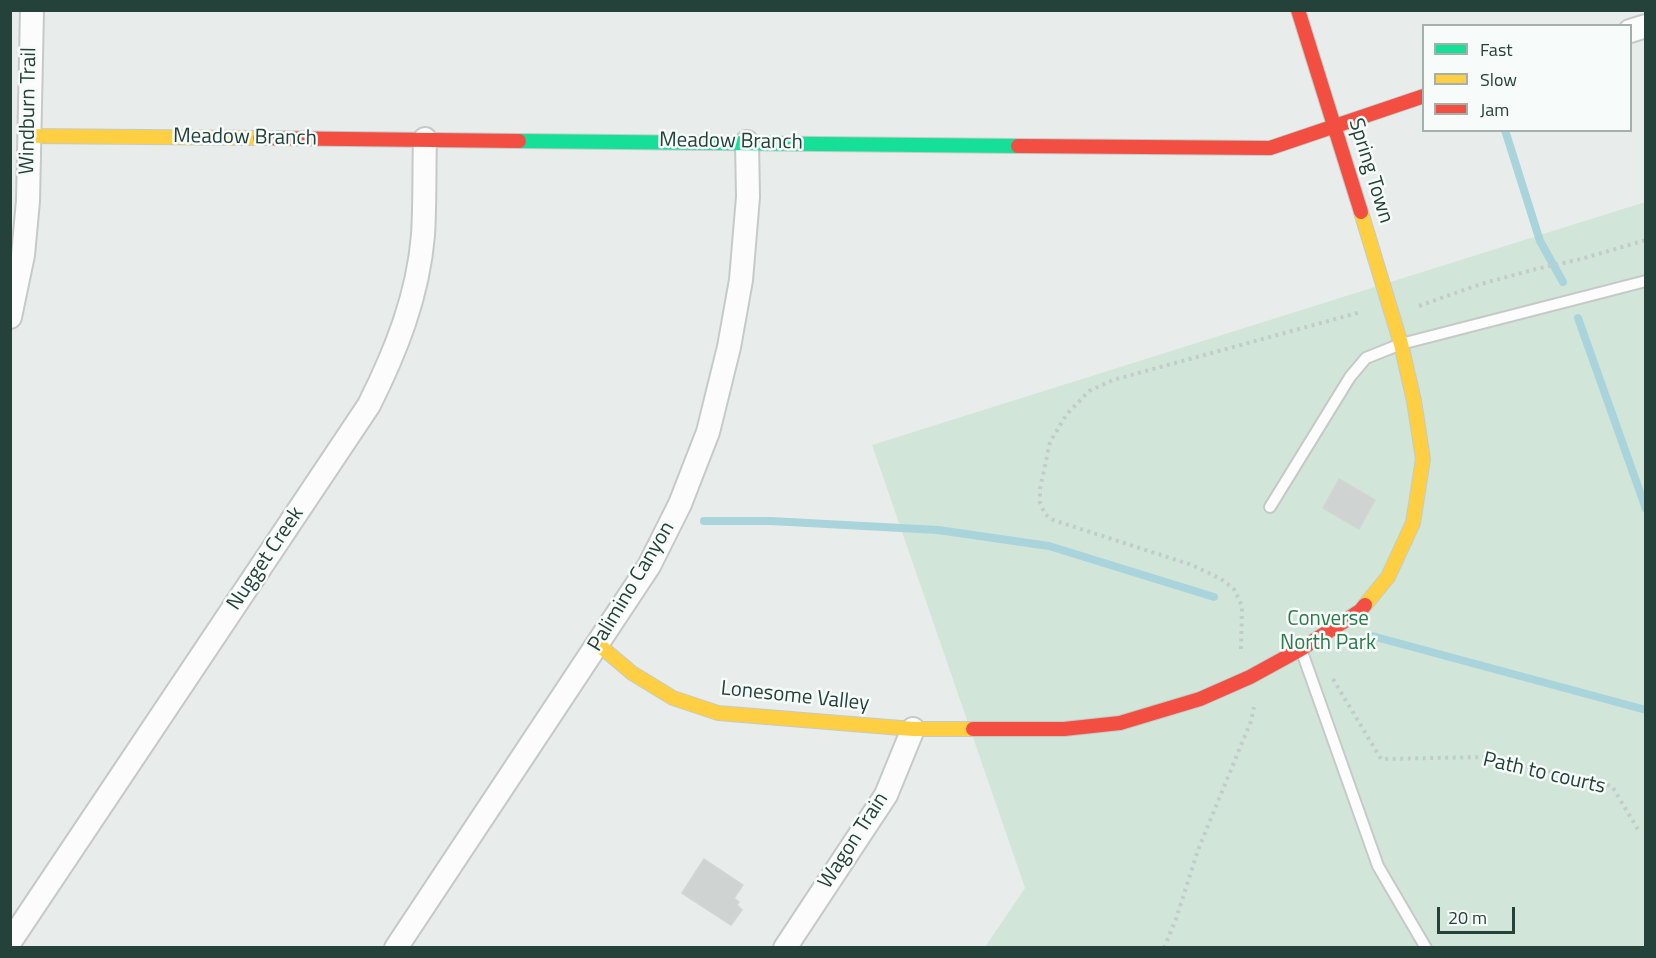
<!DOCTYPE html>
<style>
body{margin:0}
#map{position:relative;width:1656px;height:958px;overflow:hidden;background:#e8edeb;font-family:"Titillium Web",sans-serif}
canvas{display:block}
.frame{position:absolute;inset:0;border:12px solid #24423a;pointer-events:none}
.legend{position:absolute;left:1422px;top:24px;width:210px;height:108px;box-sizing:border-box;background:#f7fbf9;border:2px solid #a3b1ad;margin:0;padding:8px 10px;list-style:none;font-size:18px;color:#24423a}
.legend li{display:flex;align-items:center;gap:12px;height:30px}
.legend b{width:30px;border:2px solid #a3b1ad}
.scale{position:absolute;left:1437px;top:907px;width:78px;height:27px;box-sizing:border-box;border:3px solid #24423a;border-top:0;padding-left:8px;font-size:18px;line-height:21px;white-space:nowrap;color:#24423a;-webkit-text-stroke:4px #f7fbf9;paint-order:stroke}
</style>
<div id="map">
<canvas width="1656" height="958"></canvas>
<div class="frame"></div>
<ul class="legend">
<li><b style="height:8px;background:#16e098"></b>Fast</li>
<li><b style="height:8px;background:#ffcf43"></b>Slow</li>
<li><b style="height:8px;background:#f24e42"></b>Jam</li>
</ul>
<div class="scale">20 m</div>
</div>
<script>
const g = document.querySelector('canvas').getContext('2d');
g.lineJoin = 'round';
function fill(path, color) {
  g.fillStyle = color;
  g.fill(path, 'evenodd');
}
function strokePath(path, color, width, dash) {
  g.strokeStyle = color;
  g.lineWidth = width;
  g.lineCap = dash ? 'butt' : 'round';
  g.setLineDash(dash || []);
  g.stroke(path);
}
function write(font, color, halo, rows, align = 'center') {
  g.font = font + ' "Titillium Web",sans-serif';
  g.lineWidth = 5;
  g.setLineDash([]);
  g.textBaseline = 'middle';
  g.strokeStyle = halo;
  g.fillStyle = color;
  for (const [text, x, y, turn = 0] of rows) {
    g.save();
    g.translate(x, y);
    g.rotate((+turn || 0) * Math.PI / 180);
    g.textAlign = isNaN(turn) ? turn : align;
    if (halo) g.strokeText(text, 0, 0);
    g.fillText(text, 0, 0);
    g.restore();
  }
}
fill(new Path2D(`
 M1645,202V947H985L1025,888L872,445Z`), '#d1e6d8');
strokePath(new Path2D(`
 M1505,130L1540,241L1563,282
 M1578,318L1646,509
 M704,521H771L938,530L1049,546L1214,597
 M1372,636L1646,710`), '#a9d4db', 8);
const building = new Path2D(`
 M1339,479L1375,500L1359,529L1323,508Z
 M704,859L743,885L734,898L739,902L737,905L742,910L731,925L682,893Z`);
fill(building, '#cfd4d2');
strokePath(building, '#d1d6d4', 1.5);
const lane = new Path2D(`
 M1270,507L1350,377L1366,358L1401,344L1646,281
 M1302,652L1378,866L1426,948`);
const street = new Path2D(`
 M1630,31L1646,26
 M10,317L23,255L28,201L32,10
 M10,942L369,405C396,351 418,296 423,235C425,204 424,171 425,139
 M396,948L649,566L680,504L708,432L729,347L741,280L748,197L747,142
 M785,948L886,795L913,729`);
const fast = new Path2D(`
 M519,141L1018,146`);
const slow = new Path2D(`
 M29,136L260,138
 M1361,212L1401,344L1414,401L1423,459L1413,523L1388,577L1365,605
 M599,645L632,673L673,698L718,713L913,729H973`);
const jam = new Path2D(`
 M1298,10L1361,212
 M260,138L519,141
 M1018,146L1270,148L1424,96
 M973,729H1064L1120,723L1200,699L1250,677L1301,649L1360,611L1365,605`);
strokePath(lane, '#c5cac8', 14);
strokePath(street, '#c5cac8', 26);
strokePath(fast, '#c3cbc8', 16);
strokePath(slow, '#c3cbc8', 16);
strokePath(jam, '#c3cbc8', 16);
strokePath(new Path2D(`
 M1419,306L1481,284L1536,269L1581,259L1646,240
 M1241,649L1242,606L1234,589L1221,579L1192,565L1053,520L1045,514L1040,503V489L1050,442L1067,414L1089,391L1113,380L1361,312
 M1333,679L1381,759L1487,757L1612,786L1640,833
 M1164,948L1176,919L1198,850L1251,721L1254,707`), '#c3ccca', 4, [3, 4.5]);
strokePath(lane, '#fcfcfc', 10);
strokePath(street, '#fcfcfc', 22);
strokePath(fast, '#16e098', 14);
strokePath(slow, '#ffcf43', 14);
strokePath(jam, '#f24e42', 14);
write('21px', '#24423a', '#f7fbf9', [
 ["Windburn Trail",29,111,-89],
 ["Meadow Branch",245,138,1],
 ["Meadow Branch",731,142,1],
 ["Spring Town",1370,171,73],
 ["Nugget Creek",266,559,-56],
 ["Palimino Canyon",632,587,-59],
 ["Lonesome Valley",795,697,6],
 ["Path to courts",1544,774,13],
 ["Wagon Train",854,841,-57]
]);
write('21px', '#2d7a4b', '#f7fbf9', [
 ["Converse",1328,620],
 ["North Park",1328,644]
]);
</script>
